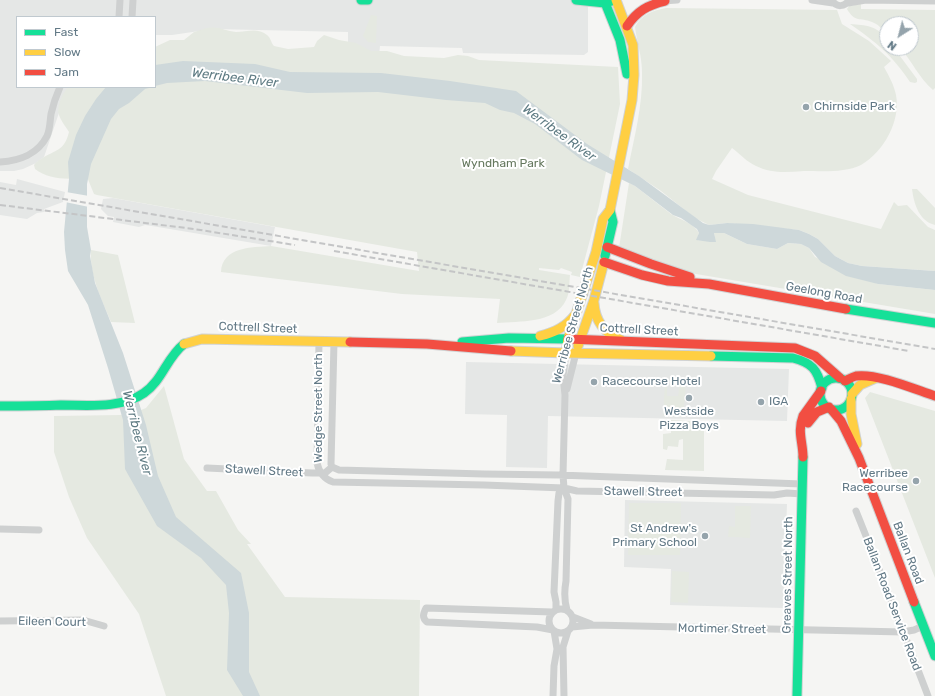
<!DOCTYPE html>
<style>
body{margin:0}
#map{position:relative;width:935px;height:696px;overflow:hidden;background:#f5f5f3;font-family:Rubik,sans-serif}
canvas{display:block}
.legend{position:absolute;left:16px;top:16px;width:140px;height:72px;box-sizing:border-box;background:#fff;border:1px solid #c0c9cf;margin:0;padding:5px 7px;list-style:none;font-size:12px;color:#627986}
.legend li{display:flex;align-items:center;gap:8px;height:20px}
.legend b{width:20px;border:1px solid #c0c9cf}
.north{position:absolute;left:879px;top:16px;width:40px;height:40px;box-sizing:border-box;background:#fff;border:1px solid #c0c9cf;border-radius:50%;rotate:216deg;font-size:11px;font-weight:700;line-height:16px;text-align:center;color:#627986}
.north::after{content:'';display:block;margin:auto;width:14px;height:18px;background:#95a4ac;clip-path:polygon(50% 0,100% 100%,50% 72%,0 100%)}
</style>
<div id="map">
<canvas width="935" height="696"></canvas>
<ul class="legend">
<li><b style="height:5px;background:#16e098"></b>Fast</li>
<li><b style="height:5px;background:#ffcf43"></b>Slow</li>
<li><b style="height:5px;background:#f24e42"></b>Jam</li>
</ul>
<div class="north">N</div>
</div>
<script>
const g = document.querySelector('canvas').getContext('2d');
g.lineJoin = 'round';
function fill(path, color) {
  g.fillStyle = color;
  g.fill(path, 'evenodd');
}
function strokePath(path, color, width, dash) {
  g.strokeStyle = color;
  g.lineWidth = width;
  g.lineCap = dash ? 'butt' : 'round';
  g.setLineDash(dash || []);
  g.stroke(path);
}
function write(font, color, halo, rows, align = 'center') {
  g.font = font + ' Rubik,sans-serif';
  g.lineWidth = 4;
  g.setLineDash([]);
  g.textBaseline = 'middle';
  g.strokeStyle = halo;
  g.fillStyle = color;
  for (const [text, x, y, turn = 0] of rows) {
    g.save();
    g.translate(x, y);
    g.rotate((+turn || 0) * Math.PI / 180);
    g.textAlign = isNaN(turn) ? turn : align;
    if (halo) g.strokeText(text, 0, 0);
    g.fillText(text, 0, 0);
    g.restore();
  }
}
fill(new Path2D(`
 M0,0H588V52L584,55L463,53L462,48L380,46L379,55L348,53V32L213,29L172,35H155V17H17V87H73L63,101L44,157L36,163L23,169L14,171H0Z
 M17,179L65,192L63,202L44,209V212L37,213L27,219L0,215V182L16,185Z
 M113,198L275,227L271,246L152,226L145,225L139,227L113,222L114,217L108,216L101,209L103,199Z
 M466,362L789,369L787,421L548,416L547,468L506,467L507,415L465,414Z
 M625,500L787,504L783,608L670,605L671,569L624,567Z`), '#e5e7e6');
fill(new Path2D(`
 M861,4V9L935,10V88L933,90C919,78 912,61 900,48H911V24H887V34C882,29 878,24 872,22C860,17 855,23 847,9L849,6Z
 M666,8L837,10L842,24L869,41L891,61L884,67C889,76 894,85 896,95C901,120 884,152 861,165C845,173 822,171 804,171C788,172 772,174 756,166C747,162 740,154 732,148L716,171L712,179L748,195L881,229L894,202L898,206L907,205L928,227L935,230V271L862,266L848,263L835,256L818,239L809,234L799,230L727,223L709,225L695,218L661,191L628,169C634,138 643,105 642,73C642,57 637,42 635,27C641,15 653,10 666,8Z
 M371,15L377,16L376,43L368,42L363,36Z
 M850,24C866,25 877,26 887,39V48H894L917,79V82L915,83L910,82C892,55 877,43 850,24Z
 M207,28C220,26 225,31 236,32C247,32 257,27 267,35C271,38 271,43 274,46L288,49L314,47L317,41L324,35L339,40L356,43L371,51H387L404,56L444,58L458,55L468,56L479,60L618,67L620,104L599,206L580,277L571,275L572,272L561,268L559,270L539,268V270L570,275C569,283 570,293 566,300C555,324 519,321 497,323L500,299L402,294L221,272C222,247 252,247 271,246L419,271L417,252L97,195L94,194L87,177C70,180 49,180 35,169L34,165C36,162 38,161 41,159C56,149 64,152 69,132C66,127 61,121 59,115C56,107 63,93 68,87H155V47L170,40H184L194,32Z
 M629,183L635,186C647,195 659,205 671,214C680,220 693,222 699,233L697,240L715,241L714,233H724L747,244L777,249L788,243L801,244L809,248L815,257L878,284L935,290V314L696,274L662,264L619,248Z
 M912,189H917L935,208V225C919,221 914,204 912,189Z
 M91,250L118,255L135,323L111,322C102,300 89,275 91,250Z
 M665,381H667V396H678L680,384L686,385L683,417L663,416Z
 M164,386L184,459L207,491H216L238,530L251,544H247L285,597L420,600L419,696H166L139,614L87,538L69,497L54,452V416L120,415L141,410L146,408Z
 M870,392L935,411V578L865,398Z
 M671,420L704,422V471L665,470L667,459L683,460V439L679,440L678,447L668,446L667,450L663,449V434L671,433Z
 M629,503H681L680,555H628Z
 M735,506H751L750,538L734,537V534V537H728L729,526L735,527Z
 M672,571L689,572L688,603L671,602Z`), '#e5e9e1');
fill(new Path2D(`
 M183,61L255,64L290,72L381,73L450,81L516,91L587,144L639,176L703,223L709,225L727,223L753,224L799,230L809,234L818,239L835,256L848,263L862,266L935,271V290L878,284L846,276L821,262L809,248L801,244L788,243L777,249L747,244L724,233H714L716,242H710L696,240L699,233L697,229L681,218L673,215L635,186L582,160L535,124L514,113L500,110L485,103L446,100L378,92L307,93L205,81L167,83L155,86V65Z
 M106,87H153L145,89L129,103L119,109L111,119L91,164L87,184V227L91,250L90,256L95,283L123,353L146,425L158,476L176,517L241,573L249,613V672L260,696H243L227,670L229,613L226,585L201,558L157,526L125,469L123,420L108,368L88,305L68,271L65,250L64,232L69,179L68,162L76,135L85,116L96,99Z`), '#ced8da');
fill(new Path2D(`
 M66,192L89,196V207L65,202Z`), '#f5f5f3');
const fast = new Path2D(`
 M361,0H368
 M576,0L605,3L612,1
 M604,0L620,40L627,74
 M605,256L613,222L610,210
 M846,309L935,323
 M462,342L509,338L568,339
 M711,356L793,358C812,363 817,369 822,388
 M820 394a16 16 0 1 1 32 0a16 16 0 1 1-32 0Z
 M0,406C20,406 41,406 61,405C87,405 121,409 144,393C162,381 167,357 184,344
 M914,602L935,656
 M797,696L803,457`);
const slow = new Path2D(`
 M596,252L568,339L566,353L711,356
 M596,252L603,219L610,210L632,100L634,75L633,45L616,0
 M594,303C595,321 604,333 621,340
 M540,336C555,332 566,327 575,315
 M184,344L202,339L350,342
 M578,346L594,300L604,262
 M511,351L566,353
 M852,394L860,385L876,378
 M851,399V414L857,444`);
const jam = new Path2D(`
 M627,26C637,11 648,5 665,1
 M607,247L651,264L690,277
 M604,262L642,275L668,281L709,284L846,309
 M568,339L795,348L815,356L840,378
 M350,342L427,344L511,351
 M845,381C849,379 852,377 856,376C877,373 914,389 935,396
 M831,409L841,421L859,458L914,602
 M808,423L817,412L829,407
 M803,457C803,442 797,432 803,416L821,391`);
strokePath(fast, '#d0d2d3', 11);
strokePath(slow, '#d0d2d3', 11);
strokePath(jam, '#d0d2d3', 11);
strokePath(new Path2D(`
 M812,0L833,3
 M832,0C836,8 845,7 849,0
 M663,1L677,0
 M848,3L866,0L935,1
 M119,17L120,0
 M132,17L133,0
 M0,162C19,161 38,154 47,136C50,130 50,121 51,114C53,105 56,96 60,87
 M319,342L317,463C319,472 324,479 333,482L484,485L564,488L577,491L774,495L787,493L802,494
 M566,353L563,376L565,395L563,475L564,488L568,499L566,581C564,592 564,600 567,610
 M567,389L576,353
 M332,467L339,470L484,474L559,475L802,484
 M332,467L331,464L334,342
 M207,468L312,473H325L332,467
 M856,511C881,573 904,634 928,696
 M0,529L39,530
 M549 621a12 12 0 1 1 24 0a12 12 0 1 1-24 0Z
 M556,609V602L554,592L558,501L559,493L564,488
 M552,612L426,608C423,614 422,618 427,622L537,627L553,630
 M573,617L591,624
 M0,621L83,620L104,626
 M572,627L593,625L903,632L914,630L923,626
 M553,696L554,666L557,649L554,631
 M564,696L563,647L568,631`), '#ced0d0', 7);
strokePath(fast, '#16e098', 9);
strokePath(slow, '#ffcf43', 9);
strokePath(jam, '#f24e42', 9);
strokePath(new Path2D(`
 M0,188L935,349
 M0,205L194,229L295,245
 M334,251L909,351`), '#c4c5c6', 2, [6, 3]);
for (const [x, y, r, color] of [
 [806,107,4,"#95a4ac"],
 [594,382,4,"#95a4ac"],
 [689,398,4,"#95a4ac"],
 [761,402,4,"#95a4ac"],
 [916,481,4,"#95a4ac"],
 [705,536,4,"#95a4ac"]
]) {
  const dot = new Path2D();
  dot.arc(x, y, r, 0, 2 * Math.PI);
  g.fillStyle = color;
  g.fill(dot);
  strokePath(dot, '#fff', 1.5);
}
write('12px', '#627986', '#fff', [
 ["Chirnside Park",814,107],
 ["Racecourse Hotel",602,382],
 ["IGA",769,402],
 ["Westside",689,412,"center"],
 ["Pizza Boys",689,426,"center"],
 ["Werribee",908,474,"right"],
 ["Racecourse",908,488,"right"],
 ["St Andrew's",697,529,"right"],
 ["Primary School",697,543,"right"]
], 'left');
write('12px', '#65785e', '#fff', [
 ["Wyndham Park",503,164]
]);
write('12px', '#627986', '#fff', [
 ["Geelong Road",824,293,10],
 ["Werribee Street North",573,325,-74],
 ["Cottrell Street",258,328,2],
 ["Cottrell Street",639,330,3],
 ["Wedge Street North",319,408,-90],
 ["Stawell Street",264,471,3],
 ["Stawell Street",643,492,1],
 ["Ballan Road",908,553,69],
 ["Greaves Street North",788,575,-89],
 ["Ballan Road Service Road",892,604,69],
 ["Eileen Court",52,622,1],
 ["Mortimer Street",722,629,1]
]);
write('italic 13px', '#5e7b83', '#fff', [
 ["Werribee River",235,78,7],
 ["Werribee River",559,133,36],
 ["Werribee River",137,433,76]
]);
</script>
